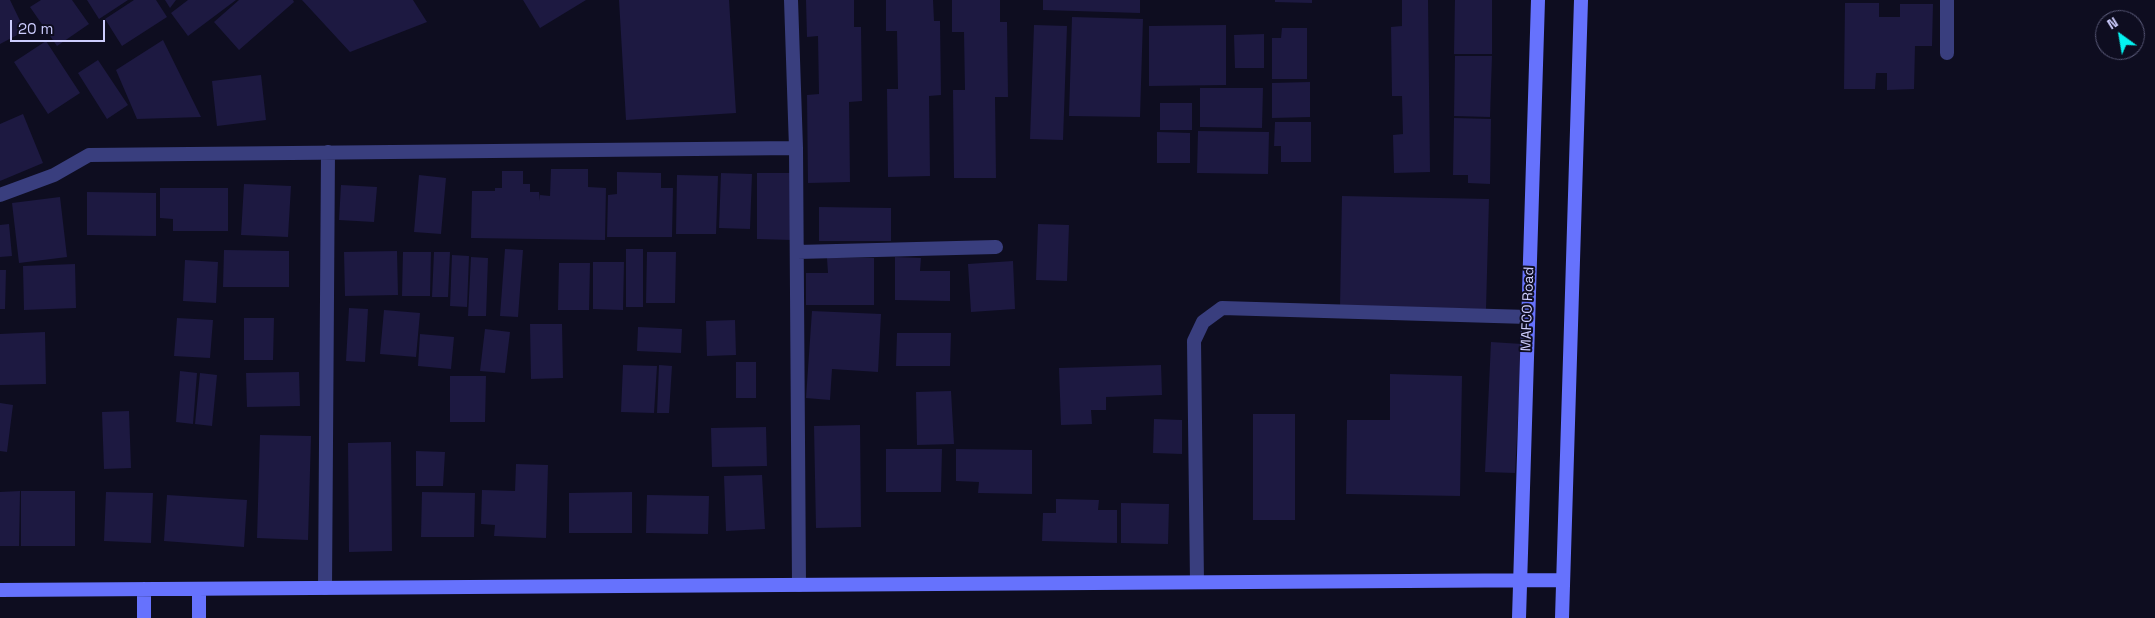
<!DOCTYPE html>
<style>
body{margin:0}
#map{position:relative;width:2155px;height:618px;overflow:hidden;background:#0e0d20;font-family:"Space Grotesk",sans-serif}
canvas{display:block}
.north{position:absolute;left:2095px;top:10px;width:50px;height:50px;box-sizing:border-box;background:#0e0d20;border:1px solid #5a5a79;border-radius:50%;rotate:328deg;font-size:14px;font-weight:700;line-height:20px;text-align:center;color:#cdcdfe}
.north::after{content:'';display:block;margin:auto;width:18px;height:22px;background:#04f3f1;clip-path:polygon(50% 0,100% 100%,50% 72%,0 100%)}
.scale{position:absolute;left:10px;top:20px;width:95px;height:22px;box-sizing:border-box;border:2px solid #cdcdfe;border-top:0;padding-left:6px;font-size:15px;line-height:18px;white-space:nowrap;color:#cdcdfe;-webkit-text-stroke:4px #0e0d20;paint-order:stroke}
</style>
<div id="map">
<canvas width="2155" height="618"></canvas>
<div class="north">N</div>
<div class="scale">20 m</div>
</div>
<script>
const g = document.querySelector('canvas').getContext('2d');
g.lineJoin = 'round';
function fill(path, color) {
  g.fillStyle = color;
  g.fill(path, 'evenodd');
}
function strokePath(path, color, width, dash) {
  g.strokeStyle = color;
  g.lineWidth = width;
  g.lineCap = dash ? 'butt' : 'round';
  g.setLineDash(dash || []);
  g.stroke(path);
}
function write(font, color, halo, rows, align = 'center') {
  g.font = font + ' "Space Grotesk",sans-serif';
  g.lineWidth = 4;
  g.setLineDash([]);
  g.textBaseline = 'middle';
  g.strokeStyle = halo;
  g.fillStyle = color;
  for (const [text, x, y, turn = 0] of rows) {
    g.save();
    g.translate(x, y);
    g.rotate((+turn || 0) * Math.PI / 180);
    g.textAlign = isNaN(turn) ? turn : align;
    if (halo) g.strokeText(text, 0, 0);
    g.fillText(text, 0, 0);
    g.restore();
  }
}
fill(new Path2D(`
 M0,0H10L25,31L0,44Z
 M41,0H72L89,24L57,46L30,7Z
 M87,0H128L99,19Z
 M134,0H156L167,17L122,46L105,19Z
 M165,0H176L170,8Z
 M188,0H236L188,36L171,13Z
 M239,0H293L294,2L239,50L214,22Z
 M302,0H413L427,22L350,52Z
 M523,0H586L540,28Z
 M619,0H729L736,113L626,120Z
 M806,0H854V27H861L862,101L849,102L850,182L808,183L807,95L819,94L818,36L807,37Z
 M886,0H933L934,21H940L941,95L929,96L930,176L888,177L887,89H898L897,31H886Z
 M952,0H1000V22H1007L1008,97H995L996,178H954L953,90H965L964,32H952Z
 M1043,0H1140V13L1043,10Z
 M1275,0H1312V3L1275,2Z
 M1402,0H1428L1430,172L1394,173L1393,135L1403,134L1402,96H1392L1391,27L1402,26Z
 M1455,0H1492V54H1454Z
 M1845,3H1879V17H1900V4H1933L1932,46H1915L1914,89L1887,90V73H1876L1875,89H1844Z
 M1072,17L1143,19L1140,117L1069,116Z
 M1034,25L1067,26L1063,140L1030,139Z
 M1226,25V85L1149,86V26Z
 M1282,28H1307V79H1272V38H1281Z
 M1264,34V68H1235L1234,35Z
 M163,40L201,117L137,119L116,70Z
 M46,41L80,93L48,114L14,62Z
 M1455,56H1492L1490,117L1454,116Z
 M98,60L128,105L107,119L78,73Z
 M261,75L266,120L217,126L212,81Z
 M1310,82V117L1272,118V83Z
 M1200,88H1263L1262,128L1200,127Z
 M1160,103H1192V130H1160Z
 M23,114L43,163L0,181V124Z
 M1454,118L1491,119L1490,184L1468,183V175H1453Z
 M1275,122H1311V162H1281V146H1274Z
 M1198,131L1269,132L1268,174L1197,173Z
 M1157,132L1190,133V163H1157Z
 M551,169H588V187L606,188L605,240L471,238L472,191H495V188H502V171H523V184H530V192H539L540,201V195L550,196Z
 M617,172L661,173V188H673L672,237H607L608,195L617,194Z
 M721,173L752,174L750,229L719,228Z
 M757,173H793L792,240L757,239Z
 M419,175L446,178L441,234L414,232Z
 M677,175L718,176L716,234H676Z
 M244,184L291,186L288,237L241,235Z
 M341,185L377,187L374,222L339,220Z
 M160,188H228V231H173V219L160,218Z
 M87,192L156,193V236L87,235Z
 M1342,196L1489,199L1486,309L1340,307Z
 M60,197L67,257L19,263L12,203Z
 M819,207L891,208V241H819Z
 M9,224L12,256L0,257V225Z
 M1038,224L1069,225L1067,281L1036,280Z
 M505,249L523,250L518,317L500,316Z
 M626,249H643V307H626Z
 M224,250L289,251V287H223Z
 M397,251L398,295L345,296L344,252Z
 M403,252H431L430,296H402Z
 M434,252H450L448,297H432Z
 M647,252H676L675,303H646Z
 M452,255L469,256L467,307L450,306Z
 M471,257L488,258L486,316H468Z
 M895,257L921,258L920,271H950V301L895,300Z
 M827,258H874V305H806V273H828Z
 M185,260L218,262L216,303L183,301Z
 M1013,261L1015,309L971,312L968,264Z
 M593,262H624L623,310L593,309Z
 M559,263H590L589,310H558Z
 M75,264L76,308L24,310L23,266Z
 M0,270H6L5,309H0Z
 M349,308L368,309L365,362L346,361Z
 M384,310L420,313L416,357L380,354Z
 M812,311L881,314L878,372L832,369L830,400L806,398Z
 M177,318L213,320L210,358L174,356Z
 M244,318H274L273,360H244Z
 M735,320L736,355L707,356L706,321Z
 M530,324H562L563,378L531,379Z
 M638,327L682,329L681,353L637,351Z
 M485,329L510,332L505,373L480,371Z
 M45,332L46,384L0,385V334Z
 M897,333H951L950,366H896Z
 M420,334L454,337L451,369L418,366Z
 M1491,342L1522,344L1515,473L1485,472Z
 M736,362H756V398H736Z
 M623,365L657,366L654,413L621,412Z
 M659,365L672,366L669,413H657Z
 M1161,365L1162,395L1106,397V410H1091L1092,424L1061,425L1059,368Z
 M180,371L197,373L193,424L176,422Z
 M299,372L300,406L247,407L246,373Z
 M200,373L217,375L212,426L195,424Z
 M1390,374L1462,376L1460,496L1346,494L1347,420H1390Z
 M450,376H486L485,422H450Z
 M951,391L954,444L917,445L916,392Z
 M0,403L13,405L7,452L0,451Z
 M129,411L131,468L104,469L102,412Z
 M1253,414H1295V520H1253Z
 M1154,419L1182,420V454L1153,453Z
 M860,425L861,527L816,528L814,426Z
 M766,427L767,466L712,467L711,428Z
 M260,435L311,436L308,540L257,538Z
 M391,442L392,551L349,552L348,443Z
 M886,449H942L941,492H886Z
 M956,449L1032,450V494L978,493L979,482L956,481Z
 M416,451L445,452L443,486H416Z
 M516,464L548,465L546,538L494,536L495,525L481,524L482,490L515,491Z
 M762,475L765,529L726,531L724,476Z
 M20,491L19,546H0V492Z
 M21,491H75V546H21Z
 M106,492L153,493L151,543L104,541Z
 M422,492L475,493L474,537H421Z
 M632,492V533H569V493Z
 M167,495L247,500L244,547L164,541Z
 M647,495L709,496L708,534L646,533Z
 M1056,499L1099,500L1098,510H1117V543L1042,541L1043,513H1056Z
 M1121,503L1169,504L1168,544L1121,543Z`), '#1d1941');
strokePath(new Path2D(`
 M1947,53V0`), '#393e7e', 14);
strokePath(new Path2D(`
 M791,0L796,148L799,585
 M0,195L54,175L89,155L796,148
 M797,252L996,247
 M1197,582L1194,341L1203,322L1222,308L1528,317
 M325,588L328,152`), '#393e7e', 14);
strokePath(new Path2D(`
 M199,589V618
 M0,590L1563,580
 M144,618V589
 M1519,618L1538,0
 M1562,618L1581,0`), '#6672fd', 14);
write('14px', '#cdcdfe', '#0e0d20', [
 ["MAFCO Road",1528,309,-88]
]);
</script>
